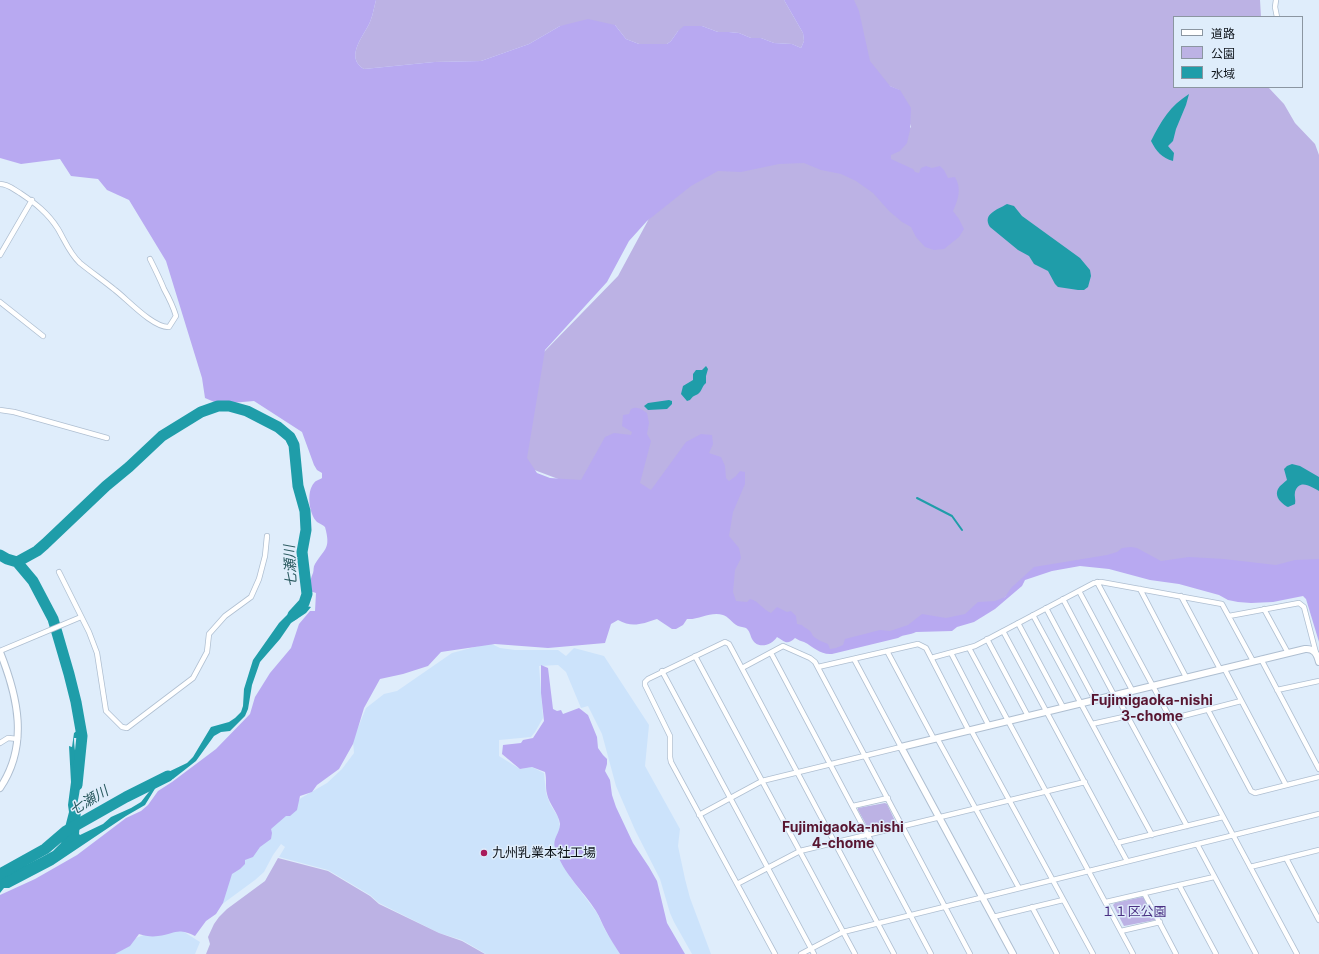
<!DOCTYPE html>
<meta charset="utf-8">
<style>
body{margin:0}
#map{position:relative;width:1319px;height:954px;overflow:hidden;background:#dfedfb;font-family:Inter,"Noto Sans JP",sans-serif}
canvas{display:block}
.legend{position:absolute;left:1173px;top:16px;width:130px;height:72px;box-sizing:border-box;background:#dfedfb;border:1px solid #8b96a1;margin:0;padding:5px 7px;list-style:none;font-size:12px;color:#0e141a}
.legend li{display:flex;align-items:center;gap:8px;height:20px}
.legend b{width:20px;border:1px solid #8b96a1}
</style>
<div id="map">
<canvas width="1319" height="954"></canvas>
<ul class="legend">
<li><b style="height:5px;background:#fff"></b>道路</li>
<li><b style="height:11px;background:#bcb2e4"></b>公園</li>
<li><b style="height:11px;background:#1f9da9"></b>水域</li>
</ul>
</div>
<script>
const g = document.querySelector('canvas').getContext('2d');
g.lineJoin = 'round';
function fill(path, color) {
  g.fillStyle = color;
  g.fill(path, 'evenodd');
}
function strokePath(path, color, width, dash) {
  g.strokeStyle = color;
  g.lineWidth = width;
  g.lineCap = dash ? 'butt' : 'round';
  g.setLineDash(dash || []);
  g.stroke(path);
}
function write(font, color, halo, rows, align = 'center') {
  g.font = font + ' Inter,"Noto Sans JP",sans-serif';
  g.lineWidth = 3;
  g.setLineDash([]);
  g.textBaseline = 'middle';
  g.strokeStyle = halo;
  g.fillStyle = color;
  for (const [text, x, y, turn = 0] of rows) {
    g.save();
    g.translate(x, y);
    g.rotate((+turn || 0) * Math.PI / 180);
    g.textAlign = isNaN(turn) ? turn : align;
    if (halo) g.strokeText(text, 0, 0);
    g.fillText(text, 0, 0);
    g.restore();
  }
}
fill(new Path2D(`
 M490,643L500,648L515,650H558L566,656L574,648L604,656L649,725L645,766L680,829L678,846L685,879L690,898L711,954H692L674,922L670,913L660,879L635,830L616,786L602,734L588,706L581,708L566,672L558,665L539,666L543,718L535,732L531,737L499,740V756L520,769L532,767L544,773L546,793L550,804L558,817L570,877L597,913L605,930L620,954H486L462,940L439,933L379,903L370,895L328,870L279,857L285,847L281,844L273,855L264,872L255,880L221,905L235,853L268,831L301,798L327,783L342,769L354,753L353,740L366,708L384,694L397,691L452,653Z
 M169,930H181L200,942L195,954H112L136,938L146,934Z`), '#cce3fb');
fill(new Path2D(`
 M376,0H784L803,33L804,41L801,48L792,44L774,43L761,38H751L739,33L729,32H718L702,26L678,31L671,41L667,44H639L626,39L615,25L560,26L529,44L481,61L434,62L364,69C344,57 364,36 370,22C373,15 374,7 376,0Z
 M848,0H1260L1261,17H1174V87H1268L1284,104L1295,123L1315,144L1319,155V561L1267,567L1146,564L1096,560L1046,570L1023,579L1000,602L971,618L831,650L810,638L762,633L654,506L585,489L521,465L544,352L618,276L658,202L692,181L729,166L883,155L911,127L899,90L864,75Z
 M885,803L887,804L897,825L871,831L869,830L858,810V808Z
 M278,858L328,871L370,896L379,904L439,933L462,941L485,954H206L210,944L208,937L214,924L219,917L227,909L265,881Z
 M1142,897L1144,898L1155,920L1124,926L1113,905L1115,903Z`), '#bcb2e4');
fill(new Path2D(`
 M0,0H376C374,7 373,15 370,22C364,36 344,57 364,69L434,62L481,61L529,44L560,26L588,19L615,25L626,39L639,44H667L671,41L678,31L684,26H702L718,32H729L739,33L751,38H761L774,43L792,44L801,48L804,41L803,33L784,0H854L859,11L870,61L890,86L900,90L911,108L910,130L907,143L900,151L891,155V159L913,169L915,172L919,173L921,168L926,166L932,168L940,166L944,170L948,178L955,177C962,189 958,200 953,211L959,219L964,229L959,237L944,249L934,250L925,247L916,237L911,227L902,222L889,211L873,193L856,181L841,174L821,170L804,163L779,164L741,172L718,171L691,186L647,221L629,241L607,282L545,350L527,458L537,473L550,478L581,480L605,437L614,433L631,435L632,432L622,426L623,415L629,414L631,409C638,406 641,409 647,413L649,423L647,434L651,441L640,483L651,490L686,442L701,434L712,435L713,444L709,453L721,457L725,466L726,478L729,481L736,476L740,471L745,472V484L733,512L729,536L739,548L741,558L735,570L733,592L736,601L747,602L750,599C759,601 763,610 771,613L777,607L787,612L791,611L796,616L797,624L802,625C804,628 807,628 810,631C812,633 812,635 814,637C818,640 823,642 828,644L830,649L836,648L843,645L845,639L880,630L890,631L908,625L922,614L946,618L965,614L978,602L995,601L1005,597L1011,588L1034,567L1107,555L1117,552L1122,548L1131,547L1137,548L1161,561L1189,557L1224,559L1276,565L1295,560L1319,559V642L1306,599L1303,596L1273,602L1251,603L1238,602L1228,600L1219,595L1179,584L1150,580L1109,569L1080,566L1052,571L1025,580L1022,586L995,609L974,622L957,627L952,631L916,632C910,635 904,634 898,638L832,654C820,655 814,647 804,642C801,641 798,640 795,638C787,646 784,641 777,637C772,645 758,650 752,639C750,635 750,631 746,628C744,627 740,627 738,626C732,623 728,616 723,615C711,611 699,620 687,619L683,625L676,629H672L657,619C642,624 632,628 618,620L611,624L605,643L548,648L495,644L441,652L428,666L403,674L380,679L364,708L353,744L339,769L317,785L312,792L300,796L297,810L290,816H286L271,829L272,833L271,839L260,847L253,857L245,860V864L240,869L232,874L223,903L216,914L206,921L195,936C176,927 176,934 158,936C152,937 145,936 139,934L130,946L115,954H0V895L35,879L77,855L126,818L141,811L148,805L158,791L172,782L216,749L250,714L255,697L270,673L291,648L299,624L310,611H315L316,593L310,591C310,583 310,580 313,573C314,570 313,567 315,564C325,548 331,549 325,527C323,525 319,523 317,522C309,514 306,492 314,483C316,480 319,480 322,478V473L317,470L314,465L302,432L254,401L219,404L205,398L202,378L166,261L129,200L107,190L98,179L71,176L60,159L21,164L0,158Z
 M541,665L548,668L553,709L557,711L561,710L563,714L579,708L588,715L597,737L598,748L603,755L607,759V764L605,771L610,780L612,795L616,807L633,843L649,867L657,881L667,923L685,954H620C615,946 610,939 606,931C602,924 600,917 596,911C582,889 563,874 555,848C552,839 560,833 560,824C559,814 549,804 547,794C545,787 547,779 545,772L532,767L520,769L502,754L503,745L521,743L523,740L533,738L544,721L541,693Z`), '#b8a9f1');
fill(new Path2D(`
 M1189,94L1186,105L1176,129L1173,141L1168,146L1174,153L1173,161C1162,158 1156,151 1151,141C1161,121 1170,106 1189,94Z
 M1007,204L1014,206L1022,216L1080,258L1090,270L1091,276L1088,287L1084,290H1078L1058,287L1055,284L1048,271L1034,264L1029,256L1018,250L990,227C982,214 997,210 1007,204Z
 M706,366L708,369L706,376V383C702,386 702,391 698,394C694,396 693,396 690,400L687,401L681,394L683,386L693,380V374L696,370H702Z
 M669,400L672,401V404L667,409L648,410L644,406L648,403Z
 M1292,464L1300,466L1319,477V491C1312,487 1299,478 1295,492C1294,496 1296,500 1295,504L1288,507C1282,504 1274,497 1278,489C1280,485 1284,483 1287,480L1284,469L1287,466Z
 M298,604L311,607L306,613L291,623L280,639L260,662L252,685L248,709L245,716L230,731L221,732L214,736L196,761L173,779H169L168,776L156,787L145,805L126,816L53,865L9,888H4L0,893V878L42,857L53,851L61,843L69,812L68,805L71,782L69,746L72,747L74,733L78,730L76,720L79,722L80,727L82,730L83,728L81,719L82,718L85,724V734H77V738H74C74,752 78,763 80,776C81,786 79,796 77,805L81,810L79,834L80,835L103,824L111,817L131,808L141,802L152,788L156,780L164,774L187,763L193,757L211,727L229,722L235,718L241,712L243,706L244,689L253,660L279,623Z`), '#1f9da9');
strokePath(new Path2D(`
 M917,498L952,516L962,530`), '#1f9da9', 2);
strokePath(new Path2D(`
 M0,555L7,559L17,562L37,551L45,544L106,486L129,467L162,436L201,412L218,406H229L247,411L278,427L290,437L294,445L298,486L305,511L306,530L302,552L307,594L304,603L293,615
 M17,562L33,581L53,619L69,674L76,702L82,736L77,785
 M0,874L45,849L66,831L126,797L168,776`), '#1f9da9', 11);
const minor = new Path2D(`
 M1276,0L1275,7L1277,17
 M0,184C8,184 13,189 20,193C35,203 48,213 58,229C65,241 70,254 80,263C91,272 104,281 115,290C127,299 153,328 169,327L176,316C173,306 169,298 164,289C160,279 155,269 150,259
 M0,255L32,200
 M0,302L43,336
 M0,410L14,412L107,438
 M59,572L89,632L97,653L106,711L122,727L127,728L193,678L207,652L209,634L225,616L251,597L259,579L265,556L267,536
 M1097,582L1297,954
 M1140,589L1186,677
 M1079,591L1132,690
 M1181,596L1220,669
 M1063,599L1114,695
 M1046,608L1095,700
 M1264,609L1288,653
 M1033,615L1152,835
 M1229,616L1299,603L1304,607L1316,653
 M1018,623L1063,707
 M1003,631L1127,861
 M987,639L1028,716
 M969,648L1133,954
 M0,651L81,617
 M887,651L934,739
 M771,653L931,954
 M951,653L989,726
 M695,656L855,954
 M931,658L975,646L1094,583L1101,582L1222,604L1253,661
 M1261,659L1319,769
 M818,667L918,644L926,648L969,731
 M742,668L783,646L810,658L815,662L970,954
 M1224,668L1286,785
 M662,671L814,954
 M1277,690L1319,681
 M1116,695L1187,826
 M1208,710L1251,791L1255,793L1319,777
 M1171,719L1241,701
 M1092,724L1128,716
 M971,730L1093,954
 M937,738L1019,888
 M0,743L8,738L18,739
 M853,806L888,798
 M699,815L762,781L901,747L854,659
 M1117,843L1223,817
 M1197,844L1256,954
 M1286,858L1319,920
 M1250,867L1319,850
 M737,884L800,851L1085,782
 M1179,885L1216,954
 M1144,893L1176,954
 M1106,902L1214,877
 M1032,907L1057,954
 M993,917L1063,900
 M1121,931L1160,922
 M775,954L671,762L670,757V736L645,685V682L648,679L725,642L729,644L894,954
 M801,954L843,932L1319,814`);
const tertiary = new Path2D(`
 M0,652C18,697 29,745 0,788
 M1013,954L901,747L1305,649C1314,648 1317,654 1319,662`);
strokePath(minor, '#afbfd1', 6);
strokePath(tertiary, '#afbfd1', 8);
strokePath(minor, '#fff', 4.5);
strokePath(tertiary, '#fff', 6);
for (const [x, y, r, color] of [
 [484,853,4,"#a91b5b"]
]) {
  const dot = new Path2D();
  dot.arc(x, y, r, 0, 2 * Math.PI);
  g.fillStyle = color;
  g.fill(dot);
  strokePath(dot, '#dfedfb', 1.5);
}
write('13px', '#0e141a', '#dfedfb', [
 ["九州乳業本社工場",492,853]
], 'left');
write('13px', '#4a3083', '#dfedfb', [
 ["１１区公園",1134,912]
]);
write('italic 14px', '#2a5a60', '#dfedfb', [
 ["七瀬川",291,566,-93],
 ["七瀬川",89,801,-31]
]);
write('bold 14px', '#581530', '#dfedfb', [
 ["Fujimigaoka-nishi",1152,701],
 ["3-chome",1152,717],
 ["Fujimigaoka-nishi",843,828],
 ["4-chome",843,844]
]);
</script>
